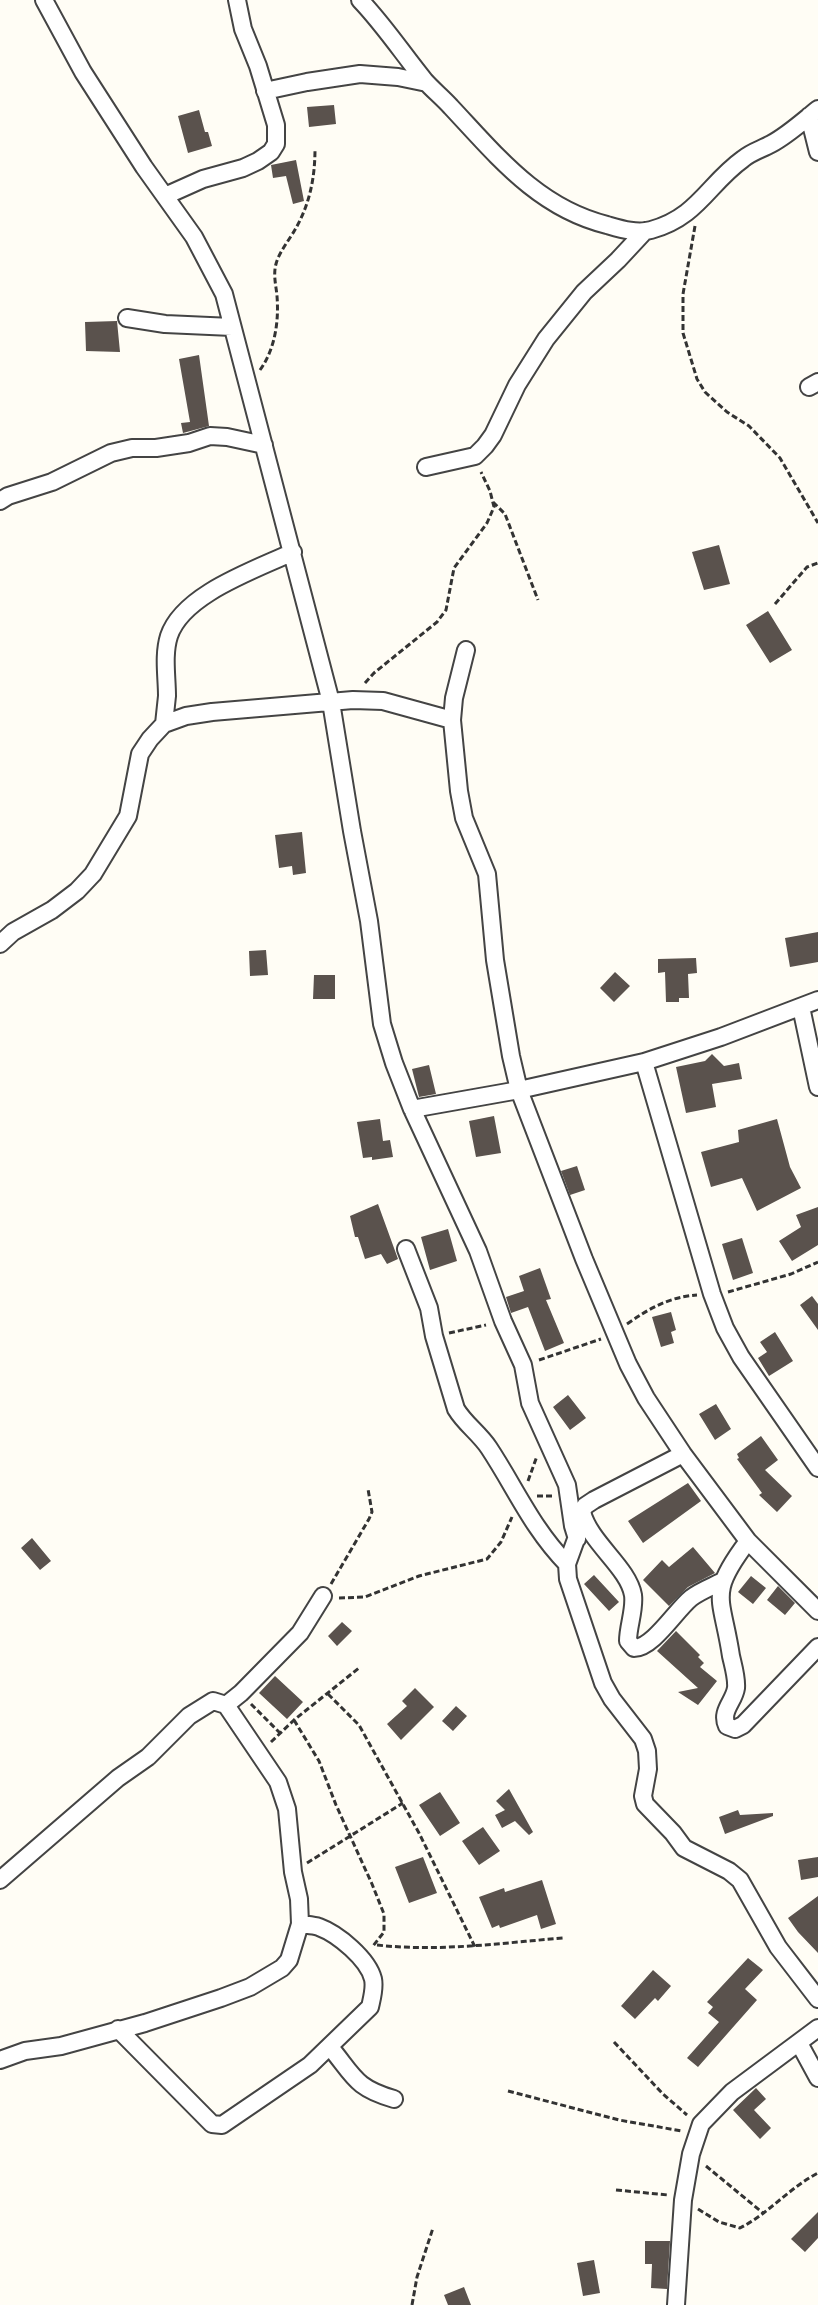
<!DOCTYPE html>
<style>
body{margin:0}
canvas{display:block;background:#fffdf5}
</style>
<canvas width="818" height="2305"></canvas>
<script>
const g = document.querySelector('canvas').getContext('2d');
g.lineJoin = 'round';
function fill(path, color) {
  g.fillStyle = color;
  g.fill(path, 'evenodd');
}
function strokePath(path, color, width, dash) {
  g.strokeStyle = color;
  g.lineWidth = width;
  g.lineCap = dash ? 'butt' : 'round';
  g.setLineDash(dash || []);
  g.stroke(path);
}
fill(new Path2D(`
 M334,105L336,124L309,127L307,107Z
 M199,110L205,132H208L212,146L188,153L178,116Z
 M296,160L304,201L293,204L286,176L273,178L271,165Z
 M117,321L120,352L86,351L85,322Z
 M199,355L209,426L183,433L181,423L190,422L179,359Z
 M719,545L730,584L704,590L692,552Z
 M768,611L792,650L770,663L746,625Z
 M302,832L306,873L293,875L292,866L279,868L275,835Z
 M818,932V962L790,967L785,938Z
 M266,950L268,975L250,976L249,951Z
 M696,958L697,973L688,974L689,998H679V1002H666L665,972L658,973V959Z
 M615,972L630,986L614,1002L600,988Z
 M314,975H335V999H313Z
 M712,1054L724,1066L739,1063L742,1079L712,1084L716,1107L686,1113L676,1067L705,1061Z
 M429,1065L436,1094L419,1097L412,1069Z
 M494,1116L501,1153L476,1157L469,1121Z
 M380,1119L383,1141L390,1140L393,1157L372,1160V1157L363,1158L357,1122Z
 M777,1119L790,1167L801,1188L757,1211L742,1178L711,1187L701,1152L739,1142L738,1130Z
 M577,1166L585,1190L570,1195L561,1171Z
 M378,1204L398,1259L387,1264L381,1254L365,1259L358,1237H355L350,1216Z
 M818,1207V1245L792,1261L779,1241L801,1227L796,1215Z
 M448,1229L457,1261L430,1270L421,1237Z
 M742,1238L753,1273L733,1280L722,1244Z
 M540,1268L551,1299L546,1300L564,1343L545,1351L528,1307L511,1313L506,1297L524,1291L519,1276Z
 M812,1296L818,1304V1330L800,1305Z
 M671,1312L676,1330L671,1332L674,1343L661,1347L652,1317Z
 M775,1332L793,1361L769,1376L758,1358L767,1352L760,1342Z
 M568,1395L586,1418L570,1430L553,1407Z
 M716,1404L731,1429L715,1440L699,1414Z
 M761,1436L778,1460L765,1470L792,1496L777,1512L759,1495L762,1493L737,1459L739,1458L737,1454Z
 M688,1483L701,1501L643,1543L628,1521Z
 M32,1538L51,1561L40,1570L21,1548Z
 M693,1547L715,1573L688,1587L669,1606L643,1580L662,1560L669,1567Z
 M594,1575L619,1602L609,1611L584,1584Z
 M751,1576L766,1588L753,1604L738,1592Z
 M778,1586L795,1603L785,1615L767,1600Z
 M342,1622L352,1631L337,1646L328,1636Z
 M676,1631L700,1655L698,1657L704,1663L700,1667L717,1681L698,1705L678,1692L698,1688L657,1651Z
 M275,1676L303,1702L287,1719L259,1693Z
 M415,1688L434,1707L401,1740L387,1724L407,1706L402,1701Z
 M456,1706L467,1716L453,1731L442,1721Z
 M509,1789L533,1832L529,1835L515,1821L502,1828L495,1815L505,1810L496,1801Z
 M440,1792L460,1823L440,1836L419,1805Z
 M738,1810L740,1815L773,1813V1816L725,1834L719,1817Z
 M483,1827L500,1851L479,1865L462,1841Z
 M423,1857L437,1893L409,1903L395,1867Z
 M818,1857V1877L801,1880L798,1860Z
 M542,1880L556,1924L541,1929L537,1915L500,1928L499,1925L492,1928L479,1897L504,1888L505,1892Z
 M818,1896V1953L798,1932L788,1918Z
 M748,1958L763,1970L745,1989L757,2000L698,2067L687,2058L719,2022L708,2013L713,2007L707,2002Z
 M653,1970L671,1986L658,2001L655,1998L635,2019L621,2006Z
 M756,2088L766,2099L754,2110L771,2128L760,2139L733,2110Z
 M818,2212V2238L805,2252L791,2239Z
 M645,2241H670L667,2289L651,2288L652,2264H645Z
 M594,2260L600,2293L583,2296L577,2263Z
 M464,2287L471,2305H448L444,2295Z`), '#5a524d');
const street = new Path2D(`
 M44,0L83,72L144,167L194,237L224,294L331,702L352,831L369,921L382,1024L394,1063L412,1109L478,1251L503,1321L523,1365L530,1403L567,1485L573,1526L577,1539
 M360,0C384,25 403,54 425,81C433,90 443,98 451,107C497,156 538,208 607,225C621,229 637,234 651,230C698,217 708,184 743,159C751,152 762,149 771,144C788,135 803,121 818,109
 M265,91L307,82L360,74L398,77L427,83
 M809,116L818,152
 M165,196L203,179L243,168L258,161L271,152L276,144V125L258,66L243,29L237,0
 M127,318L165,324L232,327
 M809,387L818,382
 M426,467L475,456L485,446L493,435L517,385L546,339L584,292L618,260L645,231
 M0,501L8,496L52,482L111,453L132,448H156L189,443L210,436L227,437L264,445
 M466,650L454,698L452,720L459,791L464,818L487,874L495,960L511,1056L519,1090L584,1259L628,1364L646,1398L683,1454L748,1541L818,1611
 M164,724C165,715 166,706 167,696C167,677 163,655 169,636C183,594 255,570 293,552
 M0,944L13,932L52,910L77,891L93,874L128,816L140,754L150,739L164,724L186,716L212,712L353,700L383,701L452,720
 M801,1007L818,1087
 M644,1062L712,1294L725,1328L741,1357L818,1468
 M412,1109L519,1090L644,1062L721,1037L818,1000
 M406,1249L429,1308L434,1336L456,1409C465,1424 479,1433 489,1448C516,1489 532,1528 567,1564
 M683,1454L594,1500L585,1506L582,1512C590,1543 628,1567 633,1595C635,1610 628,1626 628,1641L634,1648C653,1648 676,1610 691,1598C700,1591 711,1587 721,1582
 M579,1531L567,1564L568,1579L603,1683L612,1699L643,1739L647,1751L648,1769L643,1796L645,1804L673,1833L684,1848L729,1871L740,1880L778,1947L818,1999
 M748,1541C707,1595 722,1596 731,1656C733,1665 737,1678 736,1688C734,1702 720,1711 727,1726L735,1729L743,1725L818,1647
 M0,1880L118,1778L148,1757L189,1716L213,1701L226,1705L241,1693L300,1633L323,1596
 M118,2029L212,2124L222,2125L310,2065L370,2007C372,1998 375,1988 373,1979C368,1959 338,1934 319,1927C313,1925 306,1925 300,1924
 M799,2043L818,2078
 M330,2047C354,2076 355,2088 394,2099
 M0,2060L25,2051L61,2046L145,2023L221,1998L250,1987L282,1968L289,1960L300,1924L299,1899L293,1872L287,1809L278,1782L226,1705
 M676,2305L683,2200L691,2154L701,2124L732,2092L818,2028`);
strokePath(street, '#444', 20);
strokePath(new Path2D(`
 M695,226L683,294V333L697,379L705,392L727,412L749,426L780,458L818,523
 M260,370C275,349 279,322 277,296C276,285 273,275 276,264C279,252 290,239 296,228C310,203 315,177 315,149
 M493,502L505,514L538,600
 M775,604L807,567L818,563
 M365,683L374,673L437,622L446,610L454,568L487,523L494,507L490,491L481,472
 M728,1292L791,1274L818,1262
 M627,1324C650,1308 669,1297 697,1295
 M449,1333L486,1325
 M539,1360L601,1339
 M528,1481L537,1456
 M537,1496H552
 M331,1584L369,1519L372,1512L368,1489
 M339,1598L365,1597L419,1576L487,1559L501,1542L512,1517
 M328,1694L359,1725L419,1833L475,1947
 M251,1704L280,1733
 M294,1720L319,1761L336,1805L372,1884L384,1914V1932L373,1946
 M271,1742L294,1720L359,1668
 M307,1863L403,1803
 M377,1945C439,1952 501,1943 563,1938
 M614,2042L663,2094L687,2115
 M508,2091L619,2120L682,2131
 M706,2166L763,2213
 M616,2190L668,2195
 M698,2209L719,2222L740,2228C768,2214 789,2188 818,2173
 M412,2305L417,2277L433,2228`), '#333', 3, [6, 3]);
strokePath(street, '#fff', 16);
</script>
